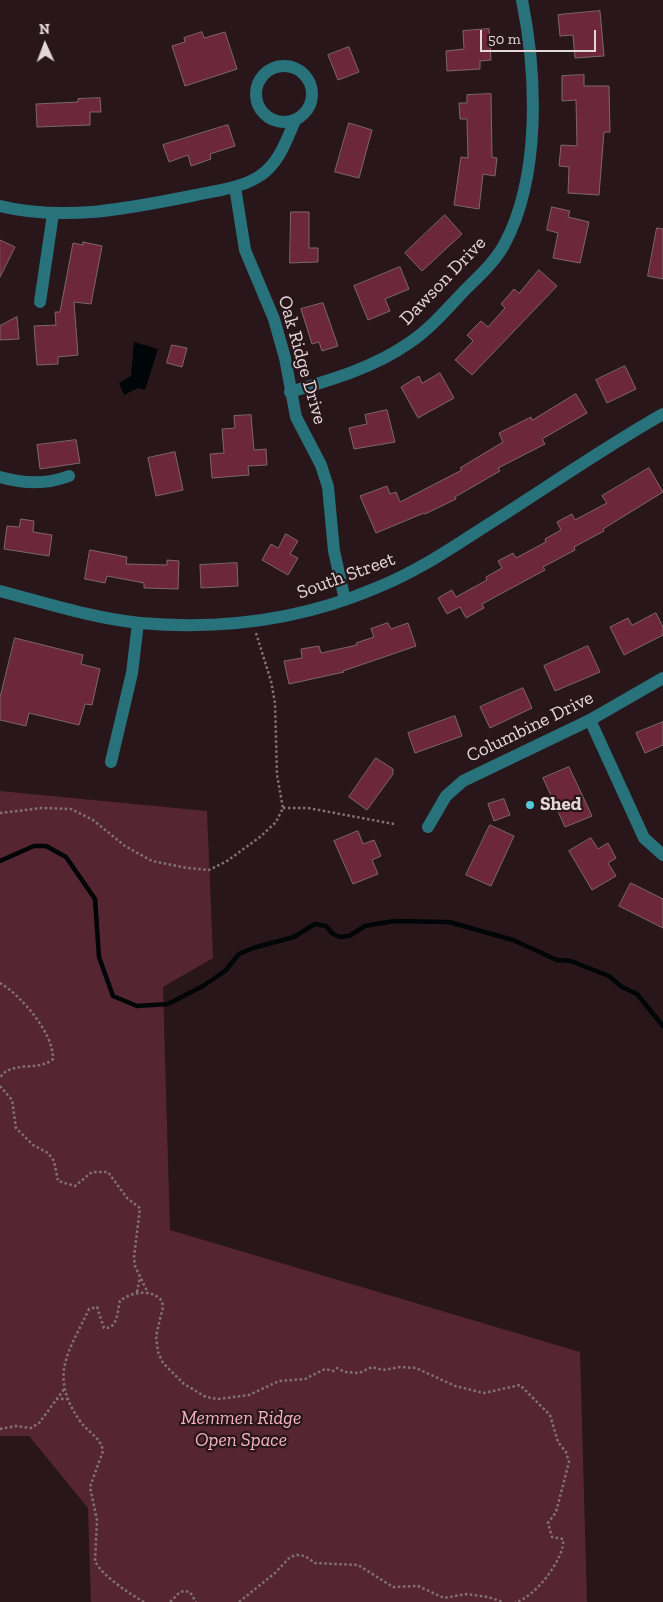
<!DOCTYPE html>
<style>
body{margin:0}
#map{position:relative;width:663px;height:1602px;overflow:hidden;background:#29161a;font-family:"Zilla Slab",serif}
canvas{display:block}
.north{position:absolute;left:20px;top:20px;width:50px;height:50px;-webkit-text-stroke:4px #29161a;paint-order:stroke;rotate:358deg;font-size:14px;font-weight:700;line-height:20px;text-align:center;color:#e4d7d9}
.north::after{content:'';display:block;margin:auto;width:18px;height:22px;background:#e4d7d9;clip-path:polygon(50% 0,100% 100%,50% 72%,0 100%)}
.scale{position:absolute;left:480px;top:30px;width:116px;height:22px;box-sizing:border-box;border:2px solid #e4d7d9;border-top:0;padding-left:6px;font-size:15px;line-height:18px;white-space:nowrap;color:#e4d7d9;-webkit-text-stroke:4px #29161a;paint-order:stroke}
</style>
<div id="map">
<canvas width="663" height="1602"></canvas>
<div class="north">N</div>
<div class="scale">50 m</div>
</div>
<script>
const g = document.querySelector('canvas').getContext('2d');
g.lineJoin = 'round';
function fill(path, color) {
  g.fillStyle = color;
  g.fill(path, 'evenodd');
}
function strokePath(path, color, width, dash) {
  g.strokeStyle = color;
  g.lineWidth = width;
  g.lineCap = dash ? 'butt' : 'round';
  g.setLineDash(dash || []);
  g.stroke(path);
}
function write(font, color, halo, rows, align = 'center') {
  g.font = font + ' "Zilla Slab",serif';
  g.lineWidth = 4.5;
  g.setLineDash([]);
  g.textBaseline = 'middle';
  g.strokeStyle = halo;
  g.fillStyle = color;
  for (const [text, x, y, turn = 0] of rows) {
    g.save();
    g.translate(x, y);
    g.rotate((+turn || 0) * Math.PI / 180);
    g.textAlign = isNaN(turn) ? turn : align;
    if (halo) g.strokeText(text, 0, 0);
    g.fillText(text, 0, 0);
    g.restore();
  }
}
fill(new Path2D(`
 M0,791L207,811L213,958L163,987L170,1230L580,1352L587,1602H91L88,1508L29,1436H0Z`), '#552532');
fill(new Path2D(`
 M134,342L158,349L145,390L138,388L124,395L119,383L131,376Z`), '#000608');
strokePath(new Path2D(`
 M0,861L34,846H46L66,857L95,899L99,957L113,996L137,1006L168,1004L203,986L225,971L239,954L253,948L294,937L315,924L326,926L333,934L340,937L349,936L365,926L394,921L449,922L513,940L557,960L571,961L609,976L622,987L637,994L663,1026`), '#000608', 4.5);
const building = new Path2D(`
 M600,11L604,56L575,58L573,35L560,36L558,15Z
 M489,29L491,60L480,61V69L447,71L446,51L464,49L463,31Z
 M202,32L204,38L225,32L237,69L185,86L172,46L185,42L184,38Z
 M349,47L359,72L338,80L328,55Z
 M584,75V86H609L610,132H604L599,195L568,193L569,167L559,166L561,145L577,146L576,100L562,101V76Z
 M491,94L492,157L497,158L495,176L483,174L479,209L454,205L461,157L468,158L467,119H460L459,103H467V95Z
 M100,98L101,112H90V125L37,127L36,104L78,102V99Z
 M349,123L372,130L359,178L335,172Z
 M228,125L235,146L210,154L211,159L191,166L188,155L169,162L163,145Z
 M552,207L570,211L568,217L589,222L580,263L553,258L558,233L547,230Z
 M291,212H309V248H318V262L290,263Z
 M445,215L462,234L422,271L405,253Z
 M657,228L663,229V279L648,276Z
 M0,240L15,247L0,277Z
 M83,242L102,246L91,304L74,302L78,355L58,357V364L37,365L34,326L56,325L55,312H60L73,243L83,245Z
 M400,267L409,289L385,299L390,311L368,320L354,286Z
 M539,270L557,286L472,375L455,360L473,341L467,335L481,321L488,327L505,308L501,304L514,289L519,293Z
 M323,303L338,346L322,351L319,342L312,344L301,309Z
 M17,317L19,339L0,340V326Z
 M172,345L187,348L182,367L167,363Z
 M625,366L636,389L607,403L596,380Z
 M440,373L454,398L418,418L401,387L419,376L422,383Z
 M576,394L587,413L542,439L545,444L498,468L500,471L455,497L456,499L425,514L424,513L376,533L360,496L387,486L390,494L396,492L400,502L462,470L460,468L503,442L499,433L531,417L532,420Z
 M387,410L395,442L354,449L349,428L367,424L365,415Z
 M251,415L254,450L266,449L267,465L248,466L249,475L212,478L210,454L224,453L222,429L235,428L234,416Z
 M76,440L80,463L40,469L37,445Z
 M175,452L183,490L156,496L148,458Z
 M649,468L663,492L603,529L604,531L574,547L575,550L543,567L545,570L482,604L484,608L466,618L460,607L447,614L438,598L452,590L456,597L487,580L486,577L502,568L498,561L513,553L516,558L546,542L545,539L561,530L557,522L572,514L575,520L607,503L602,496Z
 M21,519L34,521L33,532L52,535L49,556L4,549L7,526L19,527Z
 M286,534L298,541L290,554L298,558L288,575L262,560L271,544L278,548Z
 M90,550L127,557L126,564L167,565V560L179,561L178,589L144,588V583L107,576L105,583L85,579Z
 M237,563L238,586L201,588L200,565Z
 M656,613L663,627V635L624,655L610,627L628,618L632,625Z
 M388,623L391,629L408,623L416,646L343,671L344,672L289,684L284,661L302,658L301,649L319,646L321,653L357,645L356,643L374,637L371,629Z
 M15,638L83,655L81,664L100,669L92,705L85,704L79,725L29,713L26,726L0,720V698Z
 M588,646L600,672L555,691L544,666Z
 M523,688L532,708L490,728L480,707Z
 M455,716L462,736L415,753L408,733Z
 M663,722V745L645,753L636,733Z
 M376,758L393,769V774L367,810L349,797Z
 M569,767L592,816L565,827L543,778Z
 M504,799L510,815L494,821L488,804Z
 M490,825L514,836L491,886L466,875Z
 M358,831L363,844L374,840L381,856L372,860L378,874L353,884L334,841Z
 M591,838L598,849L608,843L616,858L608,863L616,876L592,890L569,851Z
 M631,883L663,899V928L619,906Z`);
fill(building, '#6d273c');
strokePath(building, '#7e666b', 1);
strokePath(new Path2D(`
 M283,808H308L394,824
 M0,813L42,808L71,809L93,820L125,846L152,861L187,868L209,870L227,861L260,837L276,822L283,808L277,775L275,703L271,681L256,633
 M0,983C21,995 54,1034 53,1059C39,1072 10,1060 0,1078
 M0,1086L12,1100L16,1128L33,1145L48,1153L54,1161L58,1181L75,1186L92,1172H108L127,1198L140,1208L134,1257L135,1266L148,1293
 M137,1292L140,1277
 M56,1399H69
 M0,1429L16,1426L31,1428L39,1423L65,1388
 M144,1602C130,1594 102,1576 95,1561L97,1520L90,1487L103,1451C100,1436 88,1433 80,1421C48,1375 69,1352 89,1309L97,1307L104,1328C118,1329 117,1312 120,1301C131,1292 151,1288 162,1301L163,1307L156,1336L158,1352L163,1363L184,1384L206,1397L218,1399L249,1395L279,1381L305,1379L325,1369L333,1371L337,1368L345,1372L359,1373L372,1367L383,1370L400,1367L416,1368L455,1386L484,1393L520,1385L550,1415L558,1442L566,1452L569,1462L556,1512L548,1523L552,1537L563,1539C566,1557 534,1599 515,1602
 M170,1602C178,1595 179,1589 190,1592L196,1602
 M239,1602L275,1573L290,1557L297,1555L305,1556L315,1563L358,1565L393,1587L418,1586L444,1598L466,1594L488,1597L503,1602`), '#827275', 2.5, [2.5, 2.5]);
strokePath(new Path2D(`
 M256 94a28 28 0 1 1 56 0a28 28 0 1 1-56 0Z
 M235,187L245,250L274,319L285,358L296,417L321,465L328,487L334,551L345,600
 M0,206C66,222 131,208 196,195C218,190 243,188 261,175C280,162 286,140 295,121
 M40,302L53,214
 M290,392C331,380 373,368 409,343C430,329 447,309 464,291C478,277 494,263 504,245C541,177 537,74 522,0
 M0,477C24,484 46,485 69,476
 M0,591C46,603 92,618 140,623C220,630 301,620 376,588C414,573 447,551 481,529C542,491 601,449 663,414
 M590,720L644,838L663,855
 M111,762L132,673L138,623
 M428,827L446,796L463,781L590,720L663,678`), '#28727c', 12);
for (const [x, y, r, color] of [
 [530,805,5,"#53cadc"]
]) {
  const dot = new Path2D();
  dot.arc(x, y, r, 0, 2 * Math.PI);
  g.fillStyle = color;
  g.fill(dot);
  strokePath(dot, '#29161a', 2);
}
write('19px', '#e4d7d9', '#29161a', [
 ["Dawson Drive",443,281,-46],
 ["Oak Ridge Drive",302,360,74],
 ["South Street",346,576,-20],
 ["Columbine Drive",530,727,-26]
]);
write('bold 19px', '#e4d7d9', '#29161a', [
 ["Shed",540,805]
], 'left');
write('italic 19px', '#f6b3c2', '#29161a', [
 ["Memmen Ridge",241,1419],
 ["Open Space",241,1441]
]);
</script>
